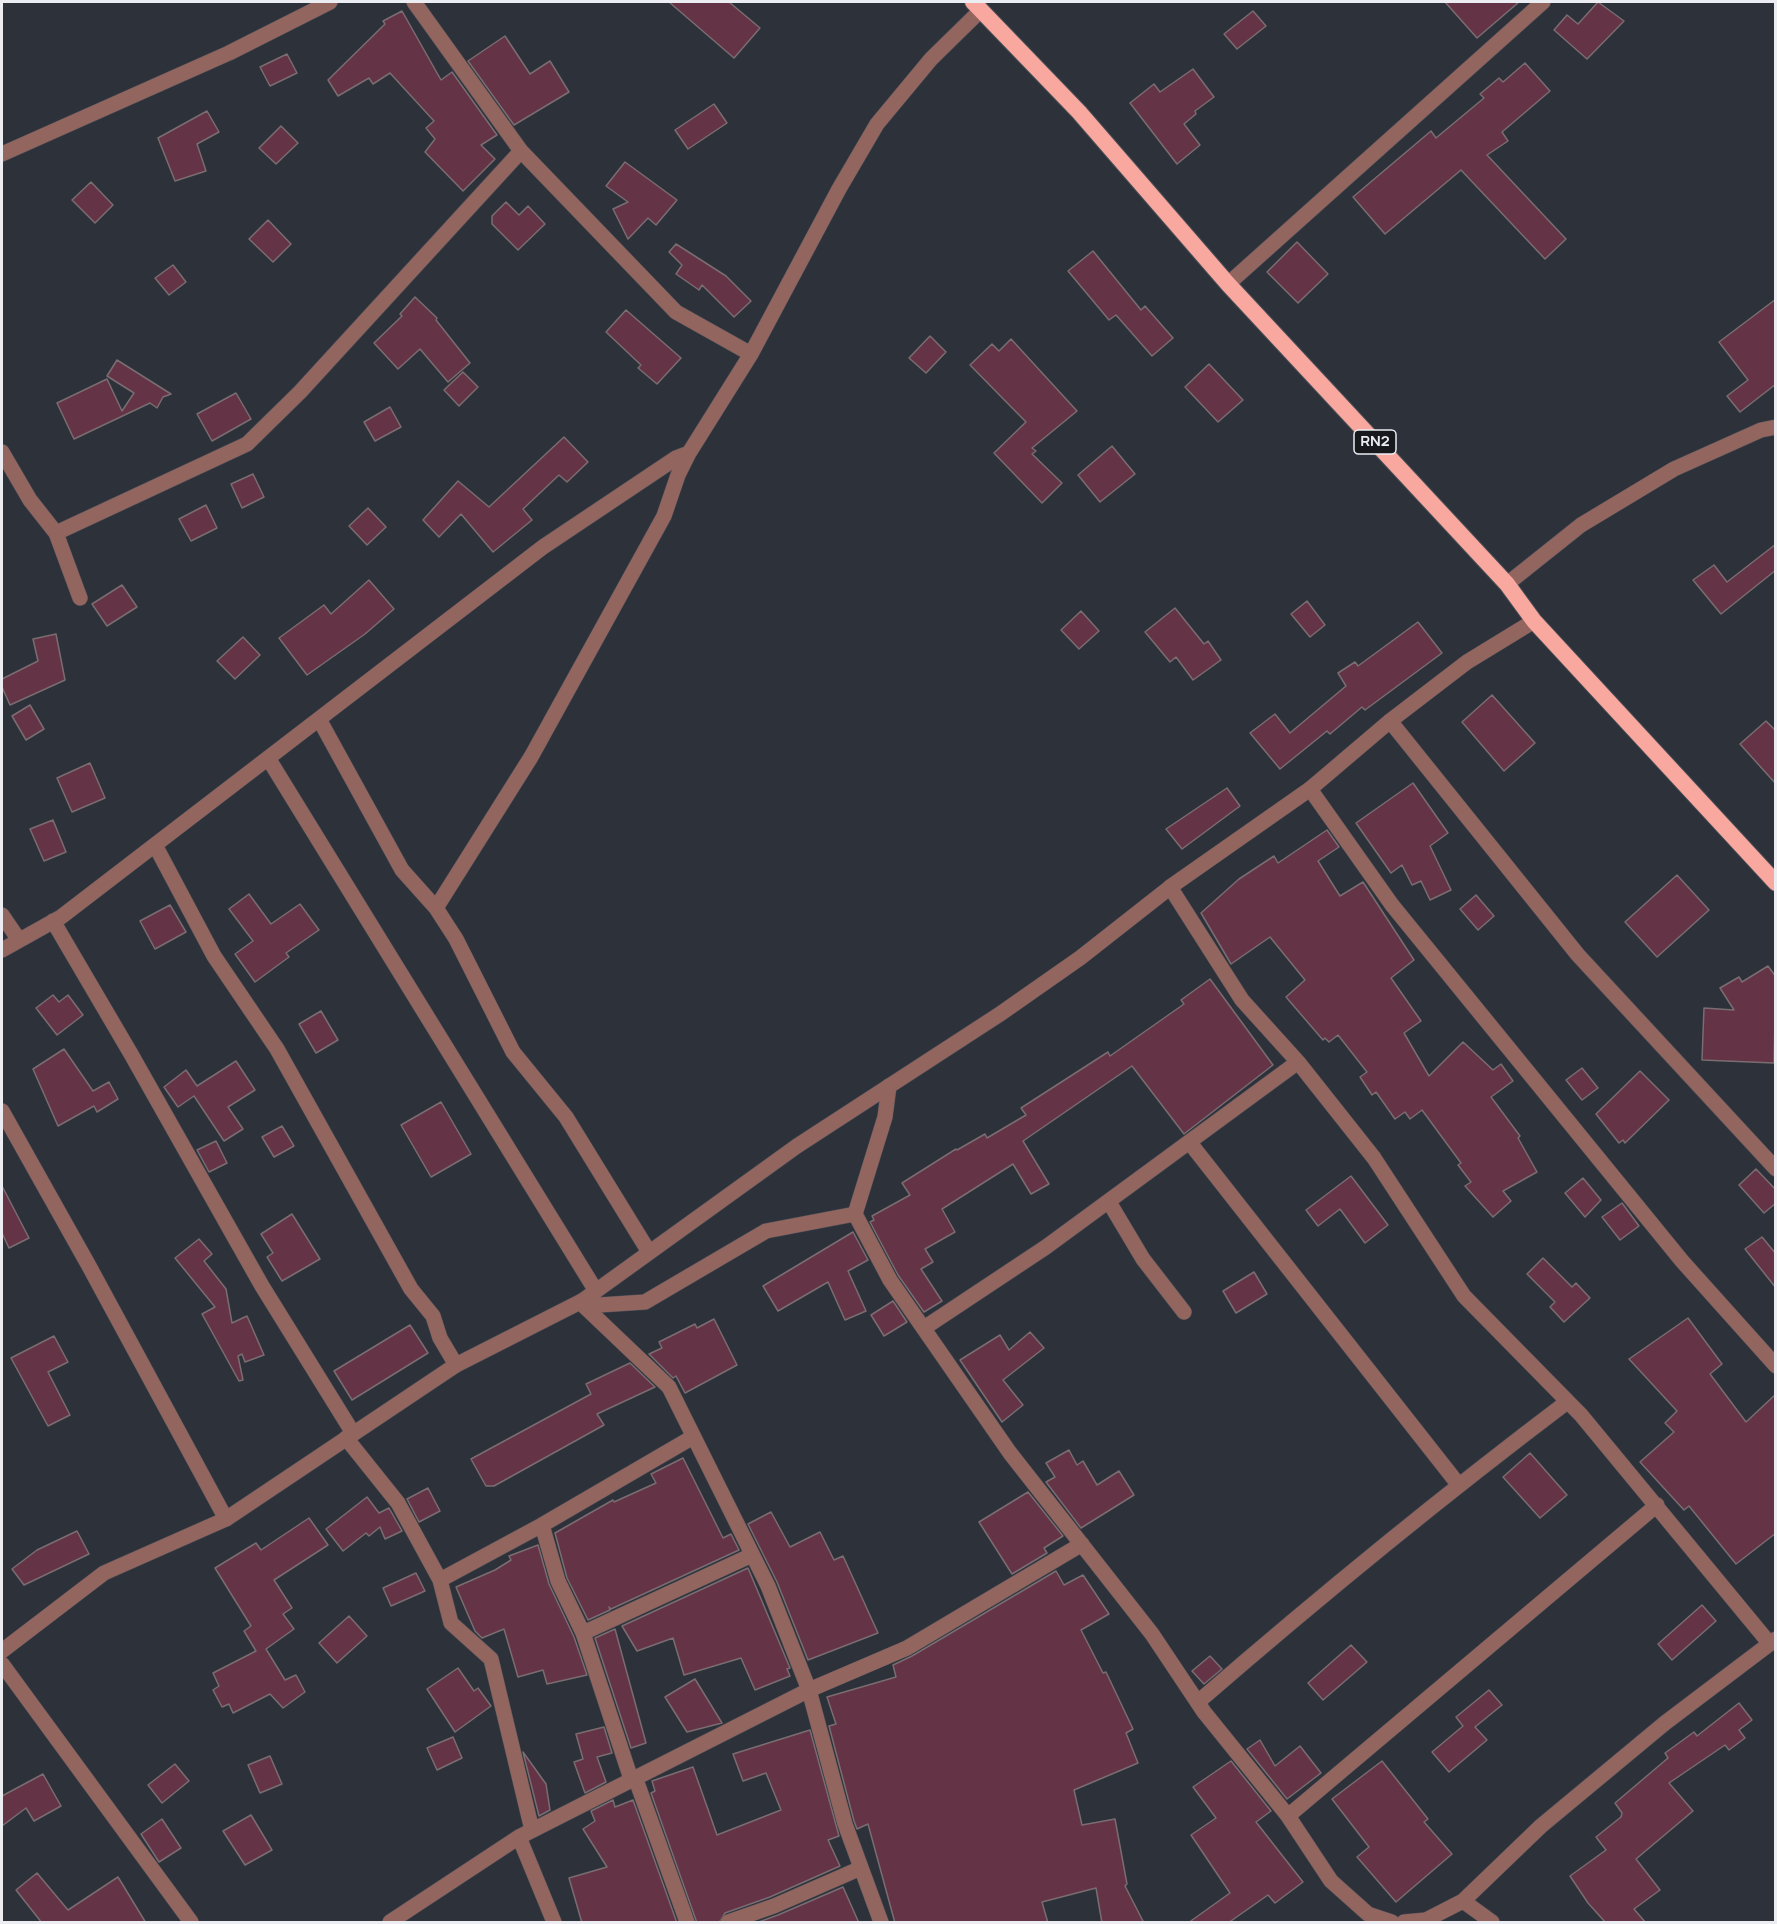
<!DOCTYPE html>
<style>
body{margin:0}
#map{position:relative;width:1777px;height:1924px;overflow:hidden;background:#2d313a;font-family:Manrope,sans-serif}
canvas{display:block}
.frame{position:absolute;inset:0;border:3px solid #ebedf3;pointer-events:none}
</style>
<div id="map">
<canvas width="1777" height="1924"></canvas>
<div class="frame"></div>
</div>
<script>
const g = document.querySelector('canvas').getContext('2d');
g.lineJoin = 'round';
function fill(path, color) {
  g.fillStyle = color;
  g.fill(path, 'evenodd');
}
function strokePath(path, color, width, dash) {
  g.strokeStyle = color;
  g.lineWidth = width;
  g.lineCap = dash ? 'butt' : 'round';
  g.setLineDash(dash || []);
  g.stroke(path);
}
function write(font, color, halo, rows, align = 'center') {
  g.font = font + ' Manrope,sans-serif';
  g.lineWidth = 4.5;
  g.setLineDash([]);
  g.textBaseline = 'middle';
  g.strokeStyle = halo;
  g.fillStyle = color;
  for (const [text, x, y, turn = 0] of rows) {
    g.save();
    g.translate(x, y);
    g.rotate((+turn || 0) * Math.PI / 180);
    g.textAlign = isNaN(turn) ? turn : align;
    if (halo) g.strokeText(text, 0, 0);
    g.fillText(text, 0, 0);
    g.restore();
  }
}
const building = new Path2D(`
 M669,2H729L760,28L734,58Z
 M1445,2H1519L1477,38Z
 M1598,2L1624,21L1587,59L1554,30L1567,15L1578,24Z
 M402,11L441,80L452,72L497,135L481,145L495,159L463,191L425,152L435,139L426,128L434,121L390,73L373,84L369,78L338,96L328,80L385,24L383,21Z
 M1253,11L1266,26L1237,49L1224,34Z
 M505,36L530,74L550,61L569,92L514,125L468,61Z
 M287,54L297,73L270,86L260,67Z
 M1525,63L1550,91L1502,132L1508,141L1487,155L1566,239L1545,259L1461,170L1385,234L1353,197L1431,131L1436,138L1484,98L1480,94L1499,78L1503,82Z
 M1193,69L1214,97L1195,111L1196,114L1184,124L1200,145L1177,164L1130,103L1154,84L1160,92Z
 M714,104L727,123L688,149L675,130Z
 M207,111L219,132L197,144L206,171L175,181L158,138Z
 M281,126L298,143L276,164L259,148Z
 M625,162L677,200L656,225L648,218L628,239L613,209L628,202L606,186Z
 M91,182L113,205L95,223L72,200Z
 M506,202L519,215L528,206L545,224L518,250L492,224V216Z
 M268,220L291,244L273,262L249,239Z
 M1297,242L1328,274L1298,303L1267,272Z
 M676,244L726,276L751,301L734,317L702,285L699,290L676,274L682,265L669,252Z
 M1093,251L1141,310L1145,306L1173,338L1152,356L1116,315L1109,320L1068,271Z
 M173,265L186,282L169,295L155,278Z
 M415,297L437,318L436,320L470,363L448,382L420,349L398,369L374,343L402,316L400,314Z
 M1776,299V384L1740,412L1727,396L1748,380L1719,342Z
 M626,310L681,358L657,384L638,368L641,365L606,332Z
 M930,336L946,352L926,373L909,358Z
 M1011,339L1077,411L1032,448L1036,451L1032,454L1062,483L1042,503L994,453L1026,422L970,365L992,344L999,351Z
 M117,360L171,394L163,397L157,408L150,403L74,439L57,403L107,379L122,411L134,393L107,376Z
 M1209,364L1243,400L1218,422L1185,387Z
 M463,372L478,387L459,406L444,390Z
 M236,393L251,419L212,441L197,414Z
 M390,407L401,427L375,441L364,422Z
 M564,437L588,462L567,482L559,475L523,509L532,520L493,552L461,514L439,537L423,520L458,481L489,507Z
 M1112,446L1135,474L1100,502L1078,475Z
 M253,474L264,497L242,508L231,484Z
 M206,505L217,528L191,541L179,519Z
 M368,508L386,527L367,545L349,526Z
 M1776,544V570L1721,614L1693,580L1714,565L1727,582Z
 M369,580L394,609L365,634L307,675L279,638L324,605L331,614Z
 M122,585L137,607L107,626L92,604Z
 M1307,601L1325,625L1310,637L1291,614Z
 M1175,608L1204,644L1208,641L1221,660L1193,680L1176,657L1170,662L1145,632Z
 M1081,611L1099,631L1079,649L1061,630Z
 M1418,622L1442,653L1365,710L1362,707L1330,734L1327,731L1280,769L1250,733L1275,714L1290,733L1346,686L1338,673L1355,662L1358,666Z
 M56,634L65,680L10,705L2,687V679L38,661L33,639Z
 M243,637L260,655L235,679L217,661Z
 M1492,695L1535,743L1504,771L1462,722Z
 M30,705L44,729L26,740L12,716Z
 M1766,721L1776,731V784L1740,744Z
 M90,763L105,798L72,812L57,778Z
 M1413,783L1448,833L1430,846L1451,890L1430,900L1421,881L1412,885L1402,865L1391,873L1356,823Z
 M1227,788L1240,806L1182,849L1166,829Z
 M53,820L66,852L44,861L30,829Z
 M1327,830L1339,847L1318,861L1340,896L1363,882L1414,960L1391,978L1421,1021L1404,1033L1429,1076L1463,1042L1493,1070L1501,1064L1513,1081L1491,1097L1520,1136L1518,1138L1537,1172L1503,1191L1511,1201L1493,1217L1465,1186L1471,1182L1458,1165L1461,1163L1422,1110L1410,1119L1405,1112L1395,1119L1376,1092L1372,1095L1360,1077L1367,1072L1338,1035L1329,1042L1325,1038L1323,1040L1286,997L1305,980L1270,937L1231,964L1201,913L1239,879L1274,856L1278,863Z
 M1677,875L1709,910L1657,957L1625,922Z
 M249,894L271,924L300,904L319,930L286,953L289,957L255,982L235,954L253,941L229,909Z
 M1476,895L1494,916L1478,930L1460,909Z
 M170,905L186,932L155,949L140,921Z
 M1768,966L1776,977L1774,1063L1702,1060L1704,1008L1734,1010L1720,988L1739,977L1742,982Z
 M1210,979L1273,1065L1184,1134L1132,1066L1023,1141L1049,1184L1031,1194L1013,1164L942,1209L955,1232L925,1249L933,1262L921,1269L942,1301L924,1312L898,1275L870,1222L874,1220L872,1216L910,1195L902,1183L956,1149L957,1150L985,1134L987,1138L1026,1115L1021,1108L1108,1052L1110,1056L1184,1004L1181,1000Z
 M53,995L59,1002L68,995L83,1015L57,1035L36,1008Z
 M321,1011L338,1040L316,1053L299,1024Z
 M64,1049L93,1091L109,1082L118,1099L97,1112L94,1106L58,1126L33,1069Z
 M236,1061L255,1090L228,1107L243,1129L224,1141L194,1096L178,1107L164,1087L186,1070L197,1086Z
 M1582,1068L1598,1088L1582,1100L1566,1080Z
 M1640,1071L1669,1100L1625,1143L1623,1140L1619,1143L1596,1114Z
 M441,1102L471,1154L431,1177L401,1125Z
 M282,1126L294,1146L274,1157L262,1137Z
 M216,1141L227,1163L209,1172L197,1150Z
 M1756,1169L1776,1190V1203L1764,1213L1739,1185Z
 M1351,1176L1388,1225L1365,1243L1340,1209L1318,1226L1306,1210Z
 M1583,1178L1601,1200L1585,1217L1565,1193Z
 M2,1186L29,1238L9,1248L2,1233Z
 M1622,1203L1639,1226L1620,1240L1602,1217Z
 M292,1214L320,1259L282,1281L267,1257L273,1253L261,1234Z
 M853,1232L868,1260L848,1271L866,1311L845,1320L828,1282L778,1311L763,1286Z
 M1762,1237L1776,1254V1288L1745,1249Z
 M199,1239L212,1254L204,1261L226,1289L232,1323L247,1316L264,1355L245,1362L242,1354L238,1356L243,1380L239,1381L202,1314L215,1307L175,1258Z
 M1543,1258L1572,1287L1576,1283L1590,1298L1564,1322L1550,1307L1555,1302L1527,1274Z
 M1254,1272L1267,1294L1236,1313L1223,1291Z
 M893,1301L907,1322L884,1336L871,1315Z
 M1688,1318L1722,1364L1710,1374L1746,1422L1776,1394V1533L1736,1564L1689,1506L1684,1510L1640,1462L1674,1432L1665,1423L1677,1411L1629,1359Z
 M714,1319L737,1365L685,1393L676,1376L673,1378L649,1354L662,1348L659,1342L695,1324L697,1328Z
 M410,1325L428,1353L352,1400L334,1371Z
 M1030,1332L1044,1348L1003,1380L1023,1405L1002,1422L960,1360L1000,1335L1009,1350Z
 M54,1336L68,1362L48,1372L70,1415L48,1426L11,1358Z
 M630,1363L655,1387L597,1414L604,1425L494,1486H486L471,1459L591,1394L586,1384Z
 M1069,1450L1077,1465L1083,1461L1097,1485L1119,1471L1134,1495L1081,1528L1046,1482L1055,1477L1046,1463Z
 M1530,1453L1567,1495L1540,1518L1503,1477Z
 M683,1458L723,1538L731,1534L739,1550L611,1609L609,1607L610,1610L588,1620L567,1578L555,1533L613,1500L614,1502L656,1483L651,1474Z
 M428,1488L440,1511L419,1522L407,1499Z
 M1028,1492L1063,1536L1044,1548L1047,1553L1012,1574L979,1522Z
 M367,1497L379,1513L389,1508L402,1531L385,1539L380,1527L369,1536L366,1533L343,1551L326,1529Z
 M771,1512L790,1547L820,1532L834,1560L843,1556L878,1633L808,1660L777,1582L748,1524Z
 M309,1518L328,1545L274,1580L292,1608L283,1614L294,1629L266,1649L285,1680L296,1675L305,1692L283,1708L270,1694L233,1713L229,1704L222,1707L213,1690L219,1686L213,1673L256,1651L244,1631L251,1626L215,1568L256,1543L261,1550Z
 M77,1531L89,1554L24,1585L12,1569L37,1550Z
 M538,1545L549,1584L574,1637L587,1675L547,1684L543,1670L518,1677L504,1629L482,1638L475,1631L456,1587L495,1570L511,1560L509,1556Z
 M748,1568L790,1668L787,1669L790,1676L755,1690L741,1658L684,1675L673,1638L637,1651L622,1626Z
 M1056,1571L1064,1585L1083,1575L1109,1614L1081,1630L1103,1673L1106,1672L1133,1729L1126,1733L1138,1763L1074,1790L1082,1825L1115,1819L1127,1884L1125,1886L1144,1923H1102L1096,1888L1042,1902L1048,1923H895L868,1824L857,1829L854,1821L829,1726L836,1724L827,1697L896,1677L893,1665L912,1656Z
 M416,1573L425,1591L391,1606L383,1588Z
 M1702,1605L1716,1621L1672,1660L1658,1644Z
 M349,1616L367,1636L337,1663L319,1643Z
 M615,1629L646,1743L631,1748L595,1638Z
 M1351,1645L1367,1662L1323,1700L1308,1683Z
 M1210,1656L1222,1669L1204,1684L1192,1671Z
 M458,1668L474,1691L478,1688L491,1706L455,1732L427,1689Z
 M695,1679L722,1723L687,1732L665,1697Z
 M1489,1690L1502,1705L1475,1727L1487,1740L1449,1772L1432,1752L1463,1726L1456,1717Z
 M1739,1703L1752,1720L1739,1730L1745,1738L1729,1750L1725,1745L1669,1783L1693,1811L1636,1859L1660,1890L1634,1909L1646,1923H1606L1588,1903L1570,1876L1606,1850L1596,1837L1621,1817L1622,1813L1615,1803L1668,1758L1665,1753L1694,1732L1697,1736Z
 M604,1727L612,1753L597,1757L606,1782L585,1793L574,1762L583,1759L576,1734Z
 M810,1730L839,1836L828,1840L840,1866L770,1897L725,1913L719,1923H697L651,1793L655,1791L652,1781L693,1767L717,1835L781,1810L766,1773L743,1781L733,1754Z
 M453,1737L462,1758L437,1770L427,1748Z
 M1260,1740L1275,1766L1300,1746L1321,1773L1287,1799L1247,1749Z
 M523,1752L546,1784L550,1810L539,1816Z
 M270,1756L282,1784L260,1793L248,1765Z
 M1231,1761L1271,1811L1256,1822L1303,1882L1275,1903L1268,1895L1228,1923H1188L1230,1893L1191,1835L1216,1818L1193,1787Z
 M1382,1761L1428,1819L1424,1822L1452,1854L1396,1902L1357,1857L1369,1847L1332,1799Z
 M175,1764L189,1781L162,1803L148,1785Z
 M43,1774L61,1806L34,1821L26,1808L2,1826V1796Z
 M613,1800L615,1807L633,1800L677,1923H582L569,1878L607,1867L583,1829L595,1821L591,1811Z
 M251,1815L272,1850L245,1865L223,1831Z
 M162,1819L181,1848L159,1862L141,1834Z
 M37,1873L68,1910L118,1877L146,1923H42L16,1890Z
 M843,1887L859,1923H756L778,1915Z`);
fill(building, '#643346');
strokePath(building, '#7a6d71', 1.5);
const minor = new Path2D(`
 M414,2L521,151L676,312L751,354
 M2,154L229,53L330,2
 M1228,284L1543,2
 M2,452L30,500L56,533L80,598
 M56,533L247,444L300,392L521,151
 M1507,584L1581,525L1674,469L1761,430L1776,427
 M319,719L402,870L436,908L456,939L513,1052L566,1117L649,1252
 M1390,721L1578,955L1776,1169
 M268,758L596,1291
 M1310,789L1392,905L1682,1261L1776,1366
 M155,845L214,956L277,1049L411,1289L433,1316L440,1338L456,1365
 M1170,887L1242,1000L1298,1062L1374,1158L1464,1296L1581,1415L1770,1644
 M436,908L531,757L664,516L678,475L689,453
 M2,915L19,940
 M53,921L131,1054L262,1286L353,1433
 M2,950L61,917L543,547L676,458L689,453L751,354L839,189L877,124L931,59L981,10
 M889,1086L885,1117L855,1214L890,1280L1010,1453L1152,1634L1204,1712L1288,1816L1331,1881L1368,1914L1392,1922
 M2,1111L89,1266L226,1519
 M1190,1143L1458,1484
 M1109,1202L1143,1259L1184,1312
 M582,1301L584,1306L669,1387L768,1586L809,1690L845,1824L881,1922
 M584,1306L645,1302L766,1231L855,1214
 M924,1328L1046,1247L1298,1062
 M346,1438L398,1503L440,1580L451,1623L491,1659L532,1830
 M542,1525L558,1581L583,1633L631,1779
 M440,1580L542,1525L693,1437
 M583,1633L752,1555
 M2,1664L191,1922
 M1198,1702C1318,1598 1440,1498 1567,1402
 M635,1777L687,1922
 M1288,1816L1657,1505
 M519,1837L554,1922
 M1463,1901L1492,1922
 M390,1922L519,1837L809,1690L907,1648L1082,1544
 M728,1922L774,1906L861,1868
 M1404,1922L1426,1920L1463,1901L1541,1826L1665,1723L1776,1639`);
const tertiary = new Path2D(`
 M2,1651L104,1573L226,1519L456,1365L582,1301L797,1146L1000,1014L1080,958L1173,885L1310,789L1390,721L1467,662L1534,621`);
const trunk = new Path2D(`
 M973,2L1079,112L1228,284L1507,584L1534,621L1776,883`);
strokePath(minor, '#4b4f58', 16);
strokePath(tertiary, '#4b4f58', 16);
strokePath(trunk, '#4b4f58', 18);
strokePath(minor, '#93655f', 15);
strokePath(tertiary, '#93655f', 15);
strokePath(trunk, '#f8a89e', 16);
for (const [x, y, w] of [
 [1375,442,42]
]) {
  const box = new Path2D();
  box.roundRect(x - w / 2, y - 12, w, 24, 4.5);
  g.fillStyle = '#17191d';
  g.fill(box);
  strokePath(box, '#ebedf3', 1.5);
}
write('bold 15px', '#ebedf3', null, [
 ["RN2",1375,442]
]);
</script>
